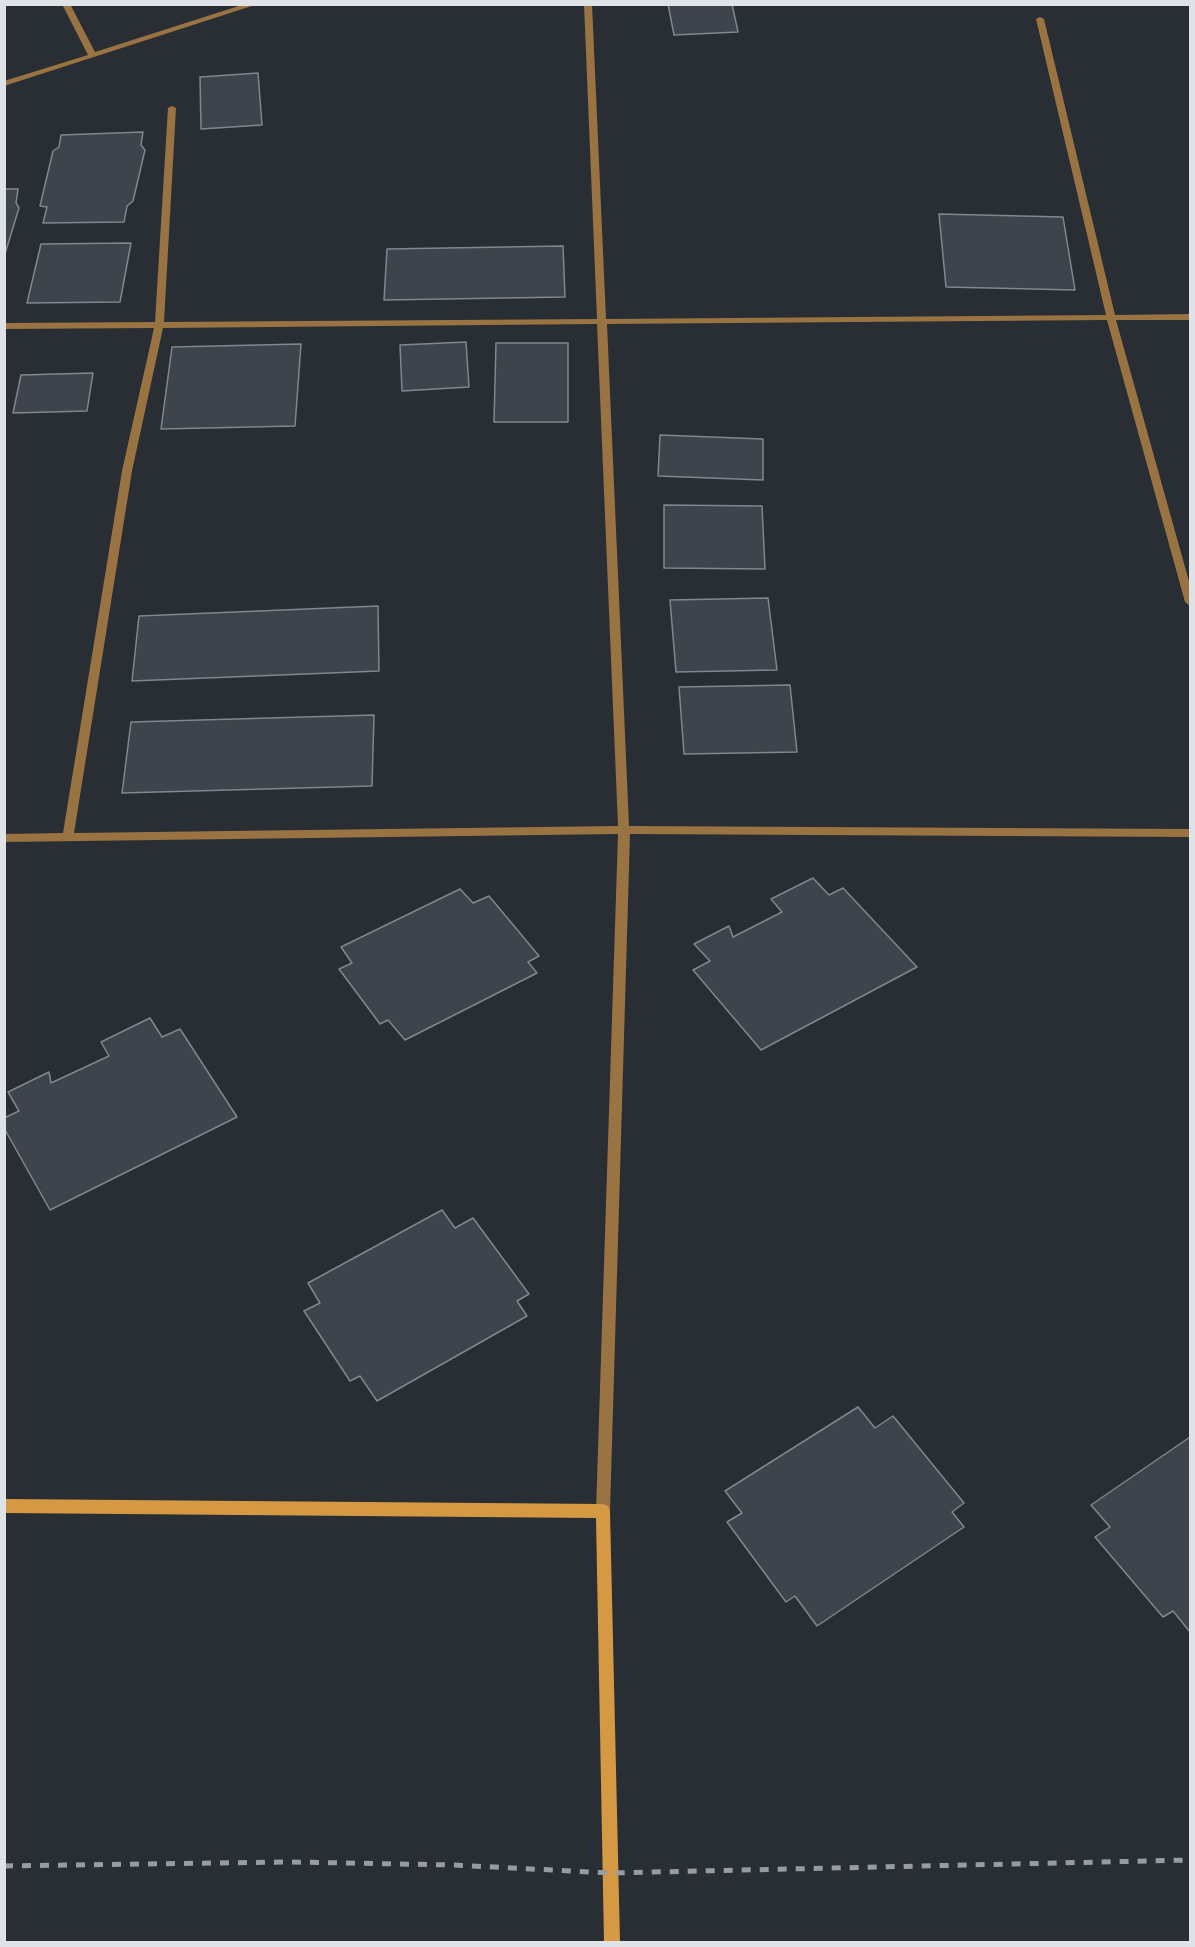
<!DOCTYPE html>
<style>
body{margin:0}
#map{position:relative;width:1195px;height:1947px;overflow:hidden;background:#282e34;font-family:"Sofia Sans Condensed",sans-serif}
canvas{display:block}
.frame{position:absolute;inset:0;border:6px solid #dfe3e7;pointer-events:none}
</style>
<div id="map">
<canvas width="1195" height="1947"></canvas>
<div class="frame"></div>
</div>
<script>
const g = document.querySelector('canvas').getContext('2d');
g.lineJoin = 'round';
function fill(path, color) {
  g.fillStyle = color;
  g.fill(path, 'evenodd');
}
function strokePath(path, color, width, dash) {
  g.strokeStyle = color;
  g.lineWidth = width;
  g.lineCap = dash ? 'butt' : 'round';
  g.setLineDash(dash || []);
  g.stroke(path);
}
const building = new Path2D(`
 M668,4H732L738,32L674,35Z
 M258,73L262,125L201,129L200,77Z
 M143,132L141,145L145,150L133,201L127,206L124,222L43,223L47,207L40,206L53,151L59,147L61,135Z
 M4,189H18L16,203L19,208L4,257Z
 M939,214L1063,217L1075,290L946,287Z
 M131,243L120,302L27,303L41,244Z
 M563,246L565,297L384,300L387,249Z
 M466,342L469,387L402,391L400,345Z
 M496,343H568V422H494Z
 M301,344L295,426L161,429L172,347Z
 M93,373L87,411L13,413L21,375Z
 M660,435L763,439V480L658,476Z
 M664,505L762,506L765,569L664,568Z
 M768,598L777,670L676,672L670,600Z
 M378,606L379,671L132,681L139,616Z
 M790,685L797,752L684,754L679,687Z
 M374,715L372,786L122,793L131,722Z
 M813,878L829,895L843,888L917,967L761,1050L693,970L710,961L694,944L729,926L733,937L782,912L771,899Z
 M460,889L473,903L489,896L539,956L528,962L537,973L405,1040L388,1020L380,1024L339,969L352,963L341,947Z
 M150,1018L162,1037L180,1029L237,1117L50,1210L4,1128V1118L19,1111L8,1092L49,1072L51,1083L109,1056L101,1042Z
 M442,1210L455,1228L473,1218L529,1294L517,1301L527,1316L377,1401L360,1376L350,1381L304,1311L320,1303L308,1283Z
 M858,1407L875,1428L893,1416L964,1503L952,1512L964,1527L817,1626L795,1596L786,1602L727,1522L742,1513L725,1491Z
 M1190,1437V1632L1173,1611L1163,1617L1095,1537L1110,1527L1091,1505Z`);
fill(building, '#3e444b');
strokePath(building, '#818790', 1.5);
fill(new Path2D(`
 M62,4H70L95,52L245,4H258L4,86V81L88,55Z
 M584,4H592L606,319L1106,315L1036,19L1040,17L1044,19L1115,315L1190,314V320H1116L1190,585V606L1185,602L1107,320L607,324L629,826L1190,829V837L630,834L610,1511L608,1516L603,1518L598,1516L596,1511L618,834L4,842V834L63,833L122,471L154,328L4,329V323L155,322L168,108L172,106L176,108L164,322L597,319ZM597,324L618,826L74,833L132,471L163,328Z`), '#997341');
fill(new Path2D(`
 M4,1499L603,1504L608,1506L610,1511L620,1942H604L596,1518L4,1513Z`), '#d69943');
strokePath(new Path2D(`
 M4,1866L290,1862L454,1865L610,1873L1190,1860`), '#979ca1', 5, [9, 9]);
</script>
